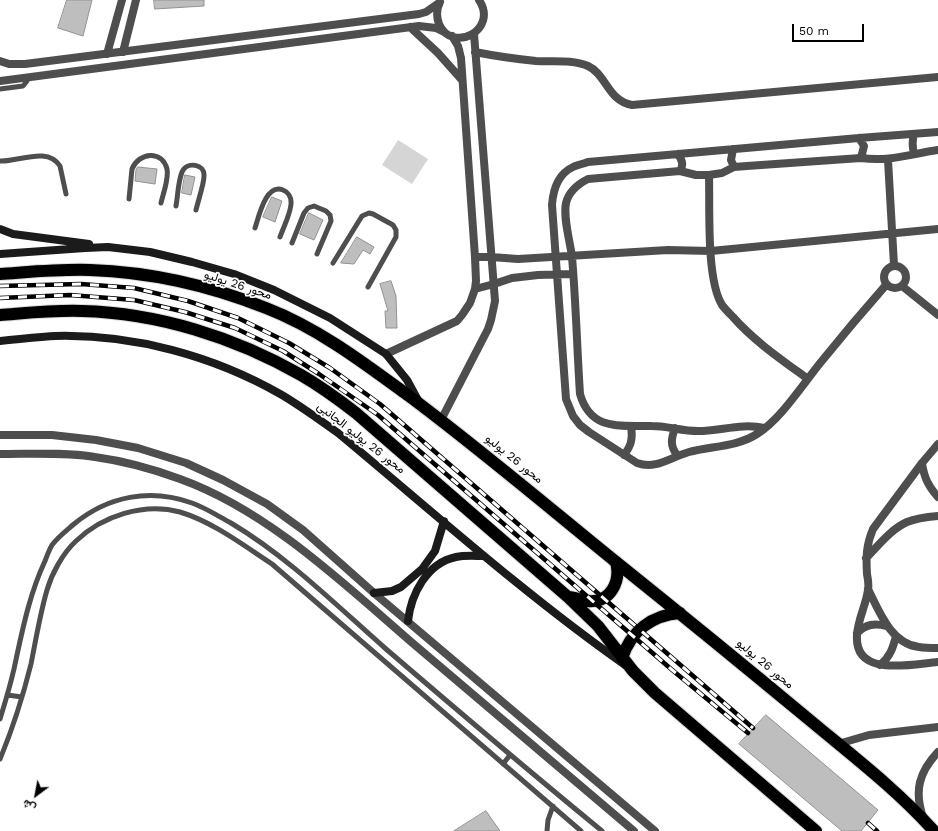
<!DOCTYPE html>
<meta charset="utf-8">
<style>
body{margin:0}
#map{position:relative;width:938px;height:831px;overflow:hidden;background:#fff;font-family:"Work Sans",Vazirmatn,sans-serif}
canvas{display:block}
.north{position:absolute;left:16px;top:775px;width:40px;height:40px;-webkit-text-stroke:3px #fff;paint-order:stroke;rotate:212deg;font-size:11px;font-weight:700;line-height:16px;text-align:center;color:#000}
.north::after{content:'';display:block;margin:auto;width:14px;height:18px;background:#000;clip-path:polygon(50% 0,100% 100%,50% 72%,0 100%)}
.scale{position:absolute;left:792px;top:24px;width:72px;height:18px;box-sizing:border-box;border:2px solid #000;border-top:0;padding-left:5px;font-size:12px;line-height:14px;white-space:nowrap;color:#000;-webkit-text-stroke:3px #fff;paint-order:stroke}
</style>
<div id="map">
<canvas width="938" height="831"></canvas>
<div class="north">ش</div>
<div class="scale">50 m</div>
</div>
<script>
const g = document.querySelector('canvas').getContext('2d');
g.lineJoin = 'round';
function fill(path, color) {
  g.fillStyle = color;
  g.fill(path, 'evenodd');
}
function strokePath(path, color, width, dash) {
  g.strokeStyle = color;
  g.lineWidth = width;
  g.lineCap = dash ? 'butt' : 'round';
  g.setLineDash(dash || []);
  g.stroke(path);
}
function write(font, color, halo, rows, align = 'center') {
  g.font = font + ' "Work Sans",Vazirmatn,sans-serif';
  g.lineWidth = 3.5;
  g.setLineDash([]);
  g.textBaseline = 'middle';
  g.strokeStyle = halo;
  g.fillStyle = color;
  for (const [text, x, y, turn = 0] of rows) {
    g.save();
    g.translate(x, y);
    g.rotate((+turn || 0) * Math.PI / 180);
    g.textAlign = isNaN(turn) ? turn : align;
    if (halo) g.strokeText(text, 0, 0);
    g.fillText(text, 0, 0);
    g.restore();
  }
}
fill(new Path2D(`
 M398,140L428,159L412,184L382,165Z`), '#d5d5d5');
const building = new Path2D(`
 M67,0H92L83,36L58,28Z
 M154,0H204V6L155,9Z
 M138,167L157,169L155,184L135,181L136,170Z
 M185,175L195,177L191,195L182,193Z
 M272,197L282,201L275,222L263,217Z
 M309,213L323,220L314,240L300,234Z
 M357,237L374,247L370,254L363,250L354,264L341,263Z
 M391,281L396,296L397,328H386L385,311H388L380,284Z
 M766,715L878,810L861,831H842L739,744Z
 M486,811L500,831H454Z`);
fill(building, '#bebebe');
strokePath(building, '#929292', 1);
const highway = new Path2D(`
 M0,274C30,272 60,269 90,270C149,272 211,286 266,308C318,328 364,363 409,396C480,449 547,506 616,562C682,615 747,668 812,722C854,757 897,790 934,831
 M0,315C27,313 54,310 82,311C158,313 234,337 301,375C320,386 338,399 356,413L568,597L598,626L633,671L655,693L816,831
 M569,597C575,598 582,600 588,601C611,603 621,581 616,562
 M622,658C631,631 652,615 680,613`);
strokePath(highway, '#dbdbdb', 14);
strokePath(new Path2D(`
 M0,89L23,86L27,81V78
 M0,161C19,162 47,146 60,166L66,194
 M129,199L132,169C139,152 162,150 167,169C169,179 163,194 161,203
 M176,206C178,195 178,182 182,172C187,161 205,164 204,176C204,184 198,201 196,210
 M255,228C259,216 266,183 283,190C288,192 291,197 291,202C292,211 283,228 280,237
 M292,243L304,213L308,208L314,206L326,211L330,215L331,221L317,254
 M333,263L362,216L369,213L373,214L393,225L396,230V237L368,287
 M7,695L22,697
 M0,719C5,703 10,686 14,669C22,632 29,595 45,561C47,556 49,550 52,545C58,537 66,531 74,524C108,496 150,488 192,503C206,508 218,516 231,523C288,557 336,605 386,649C457,710 529,771 602,831
 M0,759C13,728 23,696 31,664C36,639 40,614 47,590C52,573 63,553 76,541C102,516 144,502 180,512C213,522 243,545 272,564L581,831
 M503,764L510,755
 M547,831L548,820L553,806`), '#4e4e4e', 5);
strokePath(new Path2D(`
 M440,2C436,10 436,16 439,24C452,54 499,30 479,0
 M410,27L438,53L462,80
 M123,52L136,0
 M475,52C495,56 516,59 536,61C552,62 572,59 588,66C606,74 608,101 632,105L938,77
 M107,54L122,0
 M0,61L9,64H25L419,14L426,12L439,3
 M0,81L419,26L436,28L444,32
 M914,134C912,141 912,146 914,153
 M859,138L864,146L861,158
 M733,149L731,160L734,167
 M678,154C682,160 684,165 680,171
 M888,160L894,265
 M709,175C710,208 706,279 722,305C725,309 729,313 733,317C754,341 782,360 808,379
 M475,257H491L518,259L668,250L711,251L938,229
 M884 277a11 11 0 1 1 22 0a11 11 0 1 1-22 0Z
 M886,285C864,310 842,336 821,362C803,384 781,419 757,434C737,447 710,446 689,452C671,457 656,470 637,463L589,432L580,425L573,416L566,399L552,205C553,191 558,174 573,167C577,165 583,164 588,162L859,138L938,132
 M902,286L938,315
 M475,289L494,284L512,278L538,275L572,274
 M386,354L457,321L462,315L470,303L475,289L476,281L475,257L461,58L458,46L452,36
 M441,420L488,329L491,320L495,301L474,34
 M675,428C671,439 670,446 677,455
 M764,428C742,423 720,431 698,431C682,431 667,426 652,426C621,425 591,432 580,394C577,349 576,303 572,257C570,241 563,218 566,203C569,191 578,184 588,179L680,171L696,175H709L722,173L734,167L747,166L861,158C889,162 910,154 938,150
 M0,435H52L96,440L138,448L186,463L223,480L267,504L303,530L374,593L655,831
 M938,444L922,463L873,529C866,545 866,558 867,574C868,579 869,585 868,590C866,605 858,619 857,635C854,678 911,664 938,662
 M0,454C31,454 64,452 95,457C124,461 153,469 180,479C269,511 345,585 416,646C488,708 561,769 634,831
 M624,455C631,446 633,439 631,427
 M922,463C924,477 928,486 938,497
 M866,558C878,546 891,529 907,522C917,518 927,517 938,516
 M868,589C879,611 891,644 919,647C925,648 932,648 938,648
 M857,633C866,624 874,623 887,626
 M880,665C890,657 893,648 896,636
 M838,744L869,735L938,727
 M923,817C914,791 919,772 938,752`), '#4e4e4e', 8);
strokePath(new Path2D(`
 M0,229L13,234L89,244
 M0,254L85,248L108,247L150,252L192,262L234,274L274,290L330,318L386,354L407,380L419,402
 M0,341C18,339 36,337 55,336C134,334 214,356 282,395C302,407 320,420 338,433C432,511 524,594 625,665
 M374,593L392,591L401,587L422,569L435,551L444,521
 M408,621C411,594 427,563 456,557C465,555 475,556 484,556`), '#1b1b1b', 8);
strokePath(highway, '#000', 12);
const rail = new Path2D(`
 M0,286L81,284L134,288L188,301L238,318L289,343L330,368L380,404L753,728
 M0,298L70,295L134,300L185,312L235,328L283,351L319,374L378,415L671,669L748,733
 M868,823L877,831`);
strokePath(rail, '#000', 4.5);
strokePath(rail, '#fff', 3, [9]);
write('12px', '#000', '#fff', [
 ["محور 26 يوليو",238,285,18],
 ["محور 26 يوليو الجانبى",361,438,38],
 ["محور 26 يوليو",514,459,39],
 ["محور 26 يوليو",765,664,40]
]);
</script>
